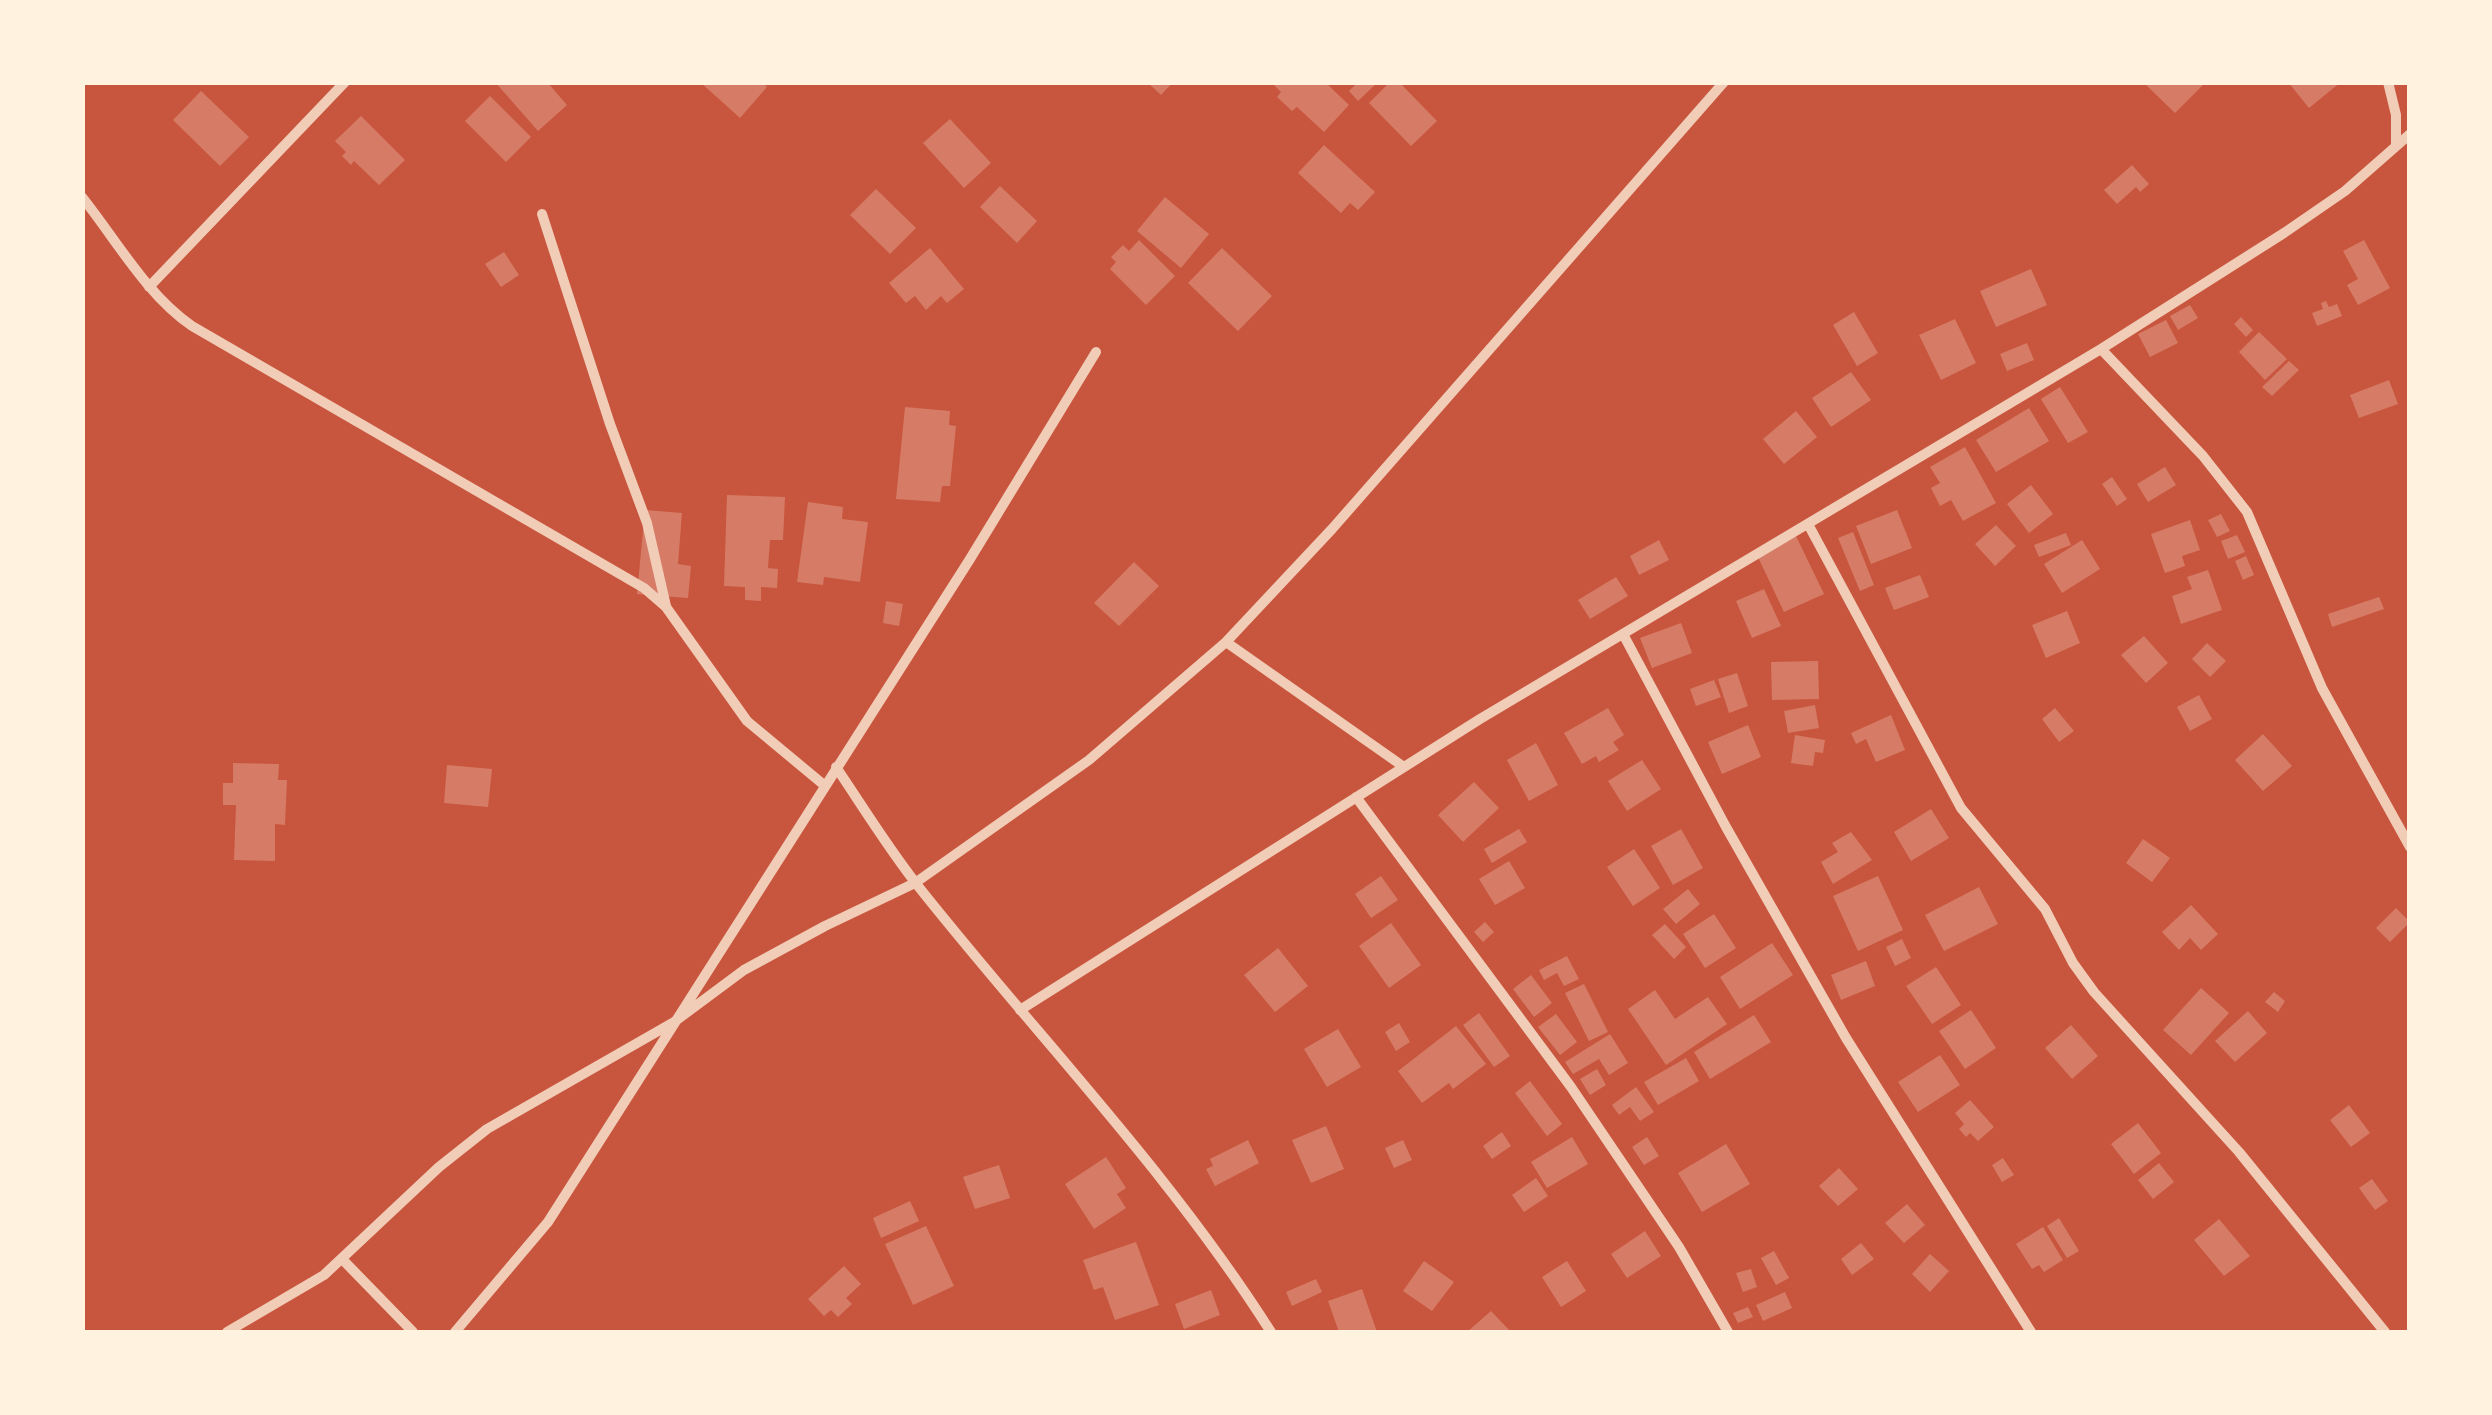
<!DOCTYPE html>
<style>
body{margin:0}
#map{position:relative;width:2492px;height:1415px;overflow:hidden;background:#c8553d;font-family:Figtree,sans-serif}
canvas{display:block}
.frame{position:absolute;inset:0;border:85px solid #fff3e0;pointer-events:none}
</style>
<div id="map">
<canvas width="2492" height="1415"></canvas>
<div class="frame"></div>
</div>
<script>
const g = document.querySelector('canvas').getContext('2d');
g.lineJoin = 'round';
function fill(path, color) {
  g.fillStyle = color;
  g.fill(path, 'evenodd');
}
function strokePath(path, color, width, dash) {
  g.strokeStyle = color;
  g.lineWidth = width;
  g.lineCap = dash ? 'butt' : 'round';
  g.setLineDash(dash || []);
  g.stroke(path);
}
fill(new Path2D(`
 M495,82H547L567,105L538,131Z
 M700,82H762L767,87L740,118Z
 M1147,82H1173L1161,95Z
 M1271,82H1325L1349,105L1324,132L1297,107L1292,111L1277,97L1281,92Z
 M1358,82H1378L1358,101L1349,91Z
 M1390,82H1399L1437,121L1411,146L1369,103Z
 M2143,82H2206L2175,113Z
 M2288,82H2341L2309,108Z
 M201,91L249,137L220,166L173,120Z
 M490,96L531,137L506,162L465,121Z
 M361,116L405,160L379,185L354,161L351,165L342,156L346,152L335,141Z
 M950,119L991,163L964,188L923,143Z
 M1324,145L1375,192L1358,210L1350,203L1341,213L1298,173Z
 M2132,165L2149,184L2140,192L2136,187L2117,204L2104,190Z
 M1000,186L1037,221L1017,243L980,207Z
 M876,189L916,228L890,254L850,215Z
 M1165,197L1209,234L1181,268L1137,231Z
 M1139,240L1175,276L1146,305L1110,269L1116,262L1111,257L1123,245L1129,251Z
 M2364,240L2390,288L2358,305L2347,285L2358,279L2343,251Z
 M930,248L964,289L947,303L941,296L926,310L915,296L906,303L889,283Z
 M1222,248L1272,296L1238,331L1188,283Z
 M504,252L519,275L501,287L485,264Z
 M2031,269L2047,305L1996,327L1980,291Z
 M2326,301L2329,307L2337,304L2342,316L2317,326L2312,313L2323,309L2321,303Z
 M2190,305L2198,318L2178,330L2170,316Z
 M1854,312L1878,353L1857,366L1833,325Z
 M2241,317L2253,330L2246,337L2234,324Z
 M1955,319L1976,363L1941,380L1919,335Z
 M2166,320L2178,343L2150,357L2138,334Z
 M2259,332L2287,359L2265,380L2239,352Z
 M2027,343L2034,360L2007,371L2000,354Z
 M2289,361L2299,370L2272,396L2262,387Z
 M1851,372L1871,400L1831,427L1812,398Z
 M2389,380L2398,404L2359,418L2350,395Z
 M2060,387L2088,432L2068,443L2041,399Z
 M905,407L950,411L949,425L956,426L950,486H942L940,502L896,499Z
 M2029,408L2049,441L1996,472L1976,440Z
 M1796,411L1817,437L1784,464L1763,439Z
 M1965,447L1996,503L1963,521L1951,500L1940,506L1931,488L1940,483L1930,467Z
 M2165,467L2176,485L2148,502L2137,484Z
 M2112,477L2127,499L2117,506L2102,484Z
 M2031,485L2053,514L2029,533L2007,504Z
 M727,495L785,497L783,540H770L768,568L778,569L777,588L761,587V601L745,600V587L724,586Z
 M808,502L843,507L842,519L868,522L860,582L824,577L823,585L797,582Z
 M645,510L682,513L678,564L691,566L688,598L637,594Z
 M1897,510L1912,548L1871,564L1856,526Z
 M2221,514L2230,531L2217,537L2208,520Z
 M2190,520L2200,550L2182,556L2185,566L2165,573L2151,534Z
 M1996,525L2016,546L1995,566L1975,544Z
 M1853,532L1874,585L1860,591L1838,538Z
 M2066,533L2071,545L2039,557L2034,545Z
 M2237,535L2245,552L2228,559L2221,541Z
 M1796,536L1824,594L1784,612L1757,555Z
 M1659,540L1669,560L1639,575L1630,556Z
 M2082,540L2100,569L2062,593L2044,564Z
 M2246,556L2254,575L2243,580L2235,561Z
 M1134,562L1159,586L1119,626L1094,603Z
 M2208,570L2222,610L2181,624L2172,596L2192,589L2187,577Z
 M1920,575L1929,597L1894,610L1885,588Z
 M1616,577L1628,596L1590,619L1578,600Z
 M1764,589L1781,626L1752,638L1736,601Z
 M2379,597L2384,609L2332,627L2328,614Z
 M886,601L903,604L899,626L883,623Z
 M2067,611L2080,643L2046,658L2032,625Z
 M1681,623L1692,653L1652,668L1640,638Z
 M2144,636L2168,663L2146,683L2121,655Z
 M2207,643L2226,661L2210,677L2192,659Z
 M1818,661L1819,699L1772,700L1771,662Z
 M1737,673L1748,706L1729,713L1718,679Z
 M1714,680L1721,697L1696,706L1690,689Z
 M2199,695L2212,719L2190,731L2177,707Z
 M1815,705L1819,728L1788,733L1784,711Z
 M1608,708L1624,735L1613,742L1619,750L1599,762L1596,756L1582,764L1564,733Z
 M2055,708L2074,731L2059,742L2042,719Z
 M1891,715L1905,750L1876,762L1866,739L1856,744L1851,733Z
 M1748,725L1761,757L1722,774L1708,742Z
 M2263,734L2292,766L2263,791L2235,760Z
 M1795,735L1825,740L1823,753L1815,752L1813,766L1791,763Z
 M1536,743L1558,785L1529,801L1507,760Z
 M1642,760L1661,789L1627,811L1608,781Z
 M233,763L279,764L278,780H287L285,825L275,824V861L234,860L236,805H223V783H233Z
 M447,765L492,769L488,807L444,803Z
 M1474,782L1499,808L1463,842L1438,815Z
 M1931,809L1949,838L1911,861L1894,832Z
 M1519,829L1527,842L1492,863L1484,849Z
 M1681,829L1703,868L1673,885L1651,846Z
 M1851,832L1872,860L1833,884L1821,862L1838,852L1832,843Z
 M2143,839L2170,858L2152,882L2126,863Z
 M1634,849L1660,888L1633,906L1607,867Z
 M1509,861L1525,888L1495,905L1479,879Z
 M1381,876L1398,900L1371,918L1355,894Z
 M1878,876L1903,930L1858,951L1833,896Z
 M1979,887L1998,924L1944,951L1925,915Z
 M1688,889L1700,904L1676,924L1663,909Z
 M2191,905L2218,934L2201,950L2190,938L2179,950L2162,932Z
 M2396,908L2410,922L2390,942L2376,928Z
 M1714,914L1736,948L1705,968L1683,934Z
 M1485,922L1494,932L1483,942L1474,932Z
 M1391,923L1421,965L1389,988L1359,946Z
 M1665,924L1686,947L1674,959L1652,935Z
 M1902,939L1911,958L1895,966L1886,947Z
 M1772,943L1793,975L1740,1009L1720,977Z
 M1278,948L1308,986L1275,1012L1244,975Z
 M1567,956L1579,979L1564,986L1557,973L1544,980L1539,970Z
 M1866,961L1875,986L1841,1000L1831,975Z
 M1936,967L1961,1005L1932,1024L1906,986Z
 M1531,975L1552,1003L1534,1017L1513,989Z
 M1584,984L1608,1032L1589,1041L1565,993Z
 M2201,988L2229,1013L2191,1055L2163,1030Z
 M1655,990L1675,1019L1708,997L1727,1024L1666,1065L1628,1009Z
 M2274,992L2285,1001L2278,1012L2265,1002Z
 M1971,1010L1996,1048L1965,1069L1939,1031Z
 M2248,1011L2267,1033L2235,1062L2215,1041Z
 M1479,1013L1510,1056L1494,1067L1463,1025Z
 M1556,1014L1577,1042L1560,1055L1538,1027Z
 M1754,1015L1771,1042L1710,1079L1694,1052Z
 M1399,1023L1410,1042L1396,1051L1385,1032Z
 M2071,1025L2098,1056L2072,1079L2045,1048Z
 M1456,1026L1486,1064L1453,1089L1449,1083L1422,1103L1398,1071Z
 M1338,1029L1361,1067L1327,1087L1304,1049Z
 M1610,1034L1628,1063L1609,1075L1599,1059L1573,1074L1565,1062Z
 M1940,1055L1960,1085L1918,1112L1898,1082Z
 M1686,1058L1699,1081L1658,1105L1644,1082Z
 M1597,1069L1606,1085L1590,1095L1580,1079Z
 M1530,1081L1562,1124L1547,1136L1515,1093Z
 M1636,1087L1654,1112L1640,1121L1630,1107L1619,1115L1612,1105Z
 M1970,1100L1994,1127L1978,1141L1970,1133L1966,1137L1959,1129L1964,1124L1955,1113Z
 M2349,1105L2370,1133L2351,1147L2330,1120Z
 M2138,1123L2161,1153L2134,1174L2111,1144Z
 M1326,1126L1344,1169L1311,1183L1292,1140Z
 M1502,1132L1511,1146L1492,1159L1483,1146Z
 M1572,1137L1588,1164L1547,1188L1531,1162Z
 M1647,1137L1659,1156L1644,1165L1632,1147Z
 M1248,1140L1259,1163L1215,1186L1206,1169L1213,1166L1210,1159Z
 M1403,1140L1412,1160L1394,1168L1385,1148Z
 M1726,1144L1750,1184L1702,1212L1678,1173Z
 M1106,1157L1126,1188L1117,1194L1126,1208L1094,1229L1065,1184Z
 M2003,1158L2014,1175L2002,1182L1992,1165Z
 M2159,1163L2174,1182L2153,1199L2138,1180Z
 M999,1165L1010,1198L975,1209L963,1177Z
 M1839,1168L1858,1189L1838,1206L1819,1186Z
 M1536,1178L1548,1196L1524,1212L1512,1195Z
 M2372,1179L2388,1201L2375,1210L2359,1188Z
 M910,1201L919,1221L881,1238L873,1218Z
 M1907,1204L1925,1225L1904,1243L1885,1223Z
 M2059,1218L2079,1251L2067,1258L2047,1226Z
 M2219,1219L2250,1256L2224,1276L2194,1240Z
 M926,1226L954,1286L913,1305L885,1244Z
 M2043,1227L2063,1260L2044,1272L2039,1265L2032,1269L2016,1244Z
 M1645,1231L1661,1256L1627,1278L1611,1254Z
 M1136,1242L1159,1305L1115,1320L1103,1287L1094,1290L1083,1260Z
 M1861,1243L1874,1259L1852,1275L1841,1259Z
 M1774,1251L1789,1278L1776,1285L1761,1258Z
 M1930,1254L1949,1271L1930,1292L1912,1274Z
 M1424,1261L1454,1282L1432,1311L1403,1291Z
 M1567,1261L1586,1291L1561,1307L1542,1277Z
 M844,1266L861,1284L846,1298L852,1304L838,1317L831,1310L824,1316L808,1299Z
 M1751,1269L1757,1287L1743,1292L1736,1273Z
 M1316,1279L1322,1292L1292,1306L1286,1292Z
 M1362,1289L1377,1332H1339L1328,1301Z
 M1211,1290L1220,1315L1184,1329L1175,1304Z
 M1785,1292L1792,1308L1763,1321L1756,1305Z
 M1748,1307L1753,1317L1738,1323L1733,1313Z
 M1491,1311L1511,1332H1467Z`), '#d67c66');
strokePath(new Path2D(`
 M2388,82L2396,115V145
 M82,197C117,241 146,294 192,326L644,588L666,607L747,721L824,785
 M542,214L610,424L647,523L666,606
 M149,287L345,82
 M2101,349L2203,456L2247,512L2322,688L2410,847
 M1808,524L1961,808L2045,909L2073,963L2094,992L2239,1152L2385,1332
 M1623,634L1726,827L1846,1038L2031,1332
 M1226,642L1404,767
 M836,767C863,807 888,848 918,886C1036,1035 1169,1171 1271,1332
 M1356,797L1571,1087L1679,1247L1728,1332
 M1020,1010L1480,719L2101,349L2284,233L2345,191L2410,134
 M343,1260L413,1332
 M227,1332L324,1275L439,1167L487,1129L674,1022L744,970L825,926L915,883L1089,760L1226,642L1332,529L1724,82
 M455,1332L548,1222L970,559L1096,352`), '#f1ccb7', 10);
</script>
